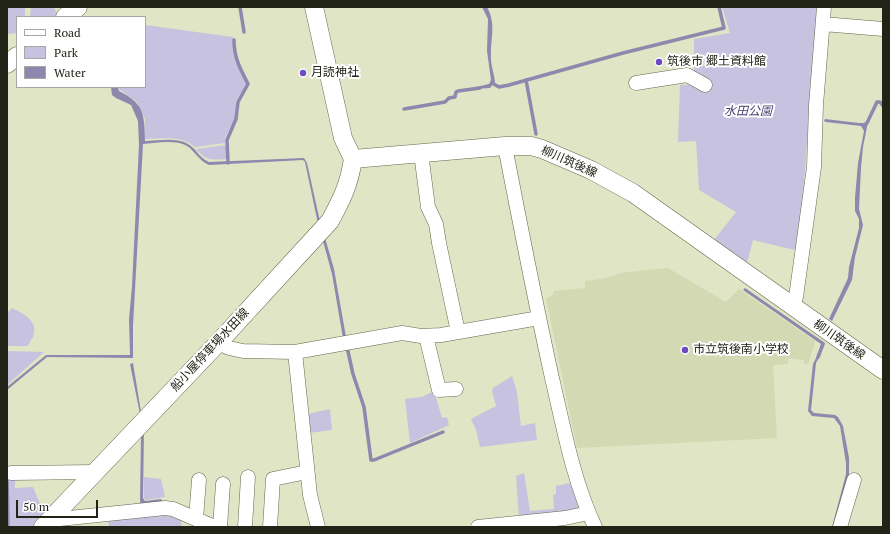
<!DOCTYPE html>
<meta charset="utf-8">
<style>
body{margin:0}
#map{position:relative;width:890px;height:534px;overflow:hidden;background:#e0e5c5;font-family:"PT Serif",serif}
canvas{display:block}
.frame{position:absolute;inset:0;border:8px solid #212317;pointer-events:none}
.legend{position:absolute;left:16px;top:16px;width:130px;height:72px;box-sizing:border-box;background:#fff;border:1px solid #a6a7a2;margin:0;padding:5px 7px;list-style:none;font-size:12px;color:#212317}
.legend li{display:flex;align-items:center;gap:8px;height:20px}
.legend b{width:20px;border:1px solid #a6a7a2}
.scale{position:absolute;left:16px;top:500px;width:82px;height:18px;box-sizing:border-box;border:2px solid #212317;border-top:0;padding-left:5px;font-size:12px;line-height:14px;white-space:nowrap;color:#212317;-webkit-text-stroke:3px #fff;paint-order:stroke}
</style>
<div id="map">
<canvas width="890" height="534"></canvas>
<div class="frame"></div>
<ul class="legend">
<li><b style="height:5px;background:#fff"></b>Road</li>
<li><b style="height:11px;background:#c7c2df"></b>Park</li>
<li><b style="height:11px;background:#8e87ae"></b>Water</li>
</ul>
<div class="scale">50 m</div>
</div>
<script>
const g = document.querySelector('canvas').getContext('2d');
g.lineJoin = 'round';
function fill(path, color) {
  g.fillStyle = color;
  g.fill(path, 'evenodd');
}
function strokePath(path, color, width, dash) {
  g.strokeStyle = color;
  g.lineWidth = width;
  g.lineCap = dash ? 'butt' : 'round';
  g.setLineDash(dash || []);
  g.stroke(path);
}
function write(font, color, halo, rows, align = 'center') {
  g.font = font + ' "PT Serif","Noto Sans JP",serif';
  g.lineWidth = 4;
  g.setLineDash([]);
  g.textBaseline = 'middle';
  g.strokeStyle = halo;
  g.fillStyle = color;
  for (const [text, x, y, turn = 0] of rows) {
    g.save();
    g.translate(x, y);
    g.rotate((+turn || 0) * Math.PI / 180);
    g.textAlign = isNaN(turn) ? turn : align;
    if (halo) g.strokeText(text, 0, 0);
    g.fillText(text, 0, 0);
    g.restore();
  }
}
fill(new Path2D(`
 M668,268L726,302L739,289L815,341L809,363L804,364V360L789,358L788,364L773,365L777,438L577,448L546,298L553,295L554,291L585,288V281L607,278L620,273Z`), '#d3d9b2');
fill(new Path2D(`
 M7,7H25V17H17V33L7,34Z
 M31,7H54L57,14L54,17H30Z
 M722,7H817L799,251L753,240L747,263L714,240L736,212L699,190L696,141L678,142L680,85L694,84V39L730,33Z
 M145,25L233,37L234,55L247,84L236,101L235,118L225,138V143L195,147C181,135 162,139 144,139L145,119L137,102L119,89V87H145Z
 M226,145L227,159C211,160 206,161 196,149Z
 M12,308C24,314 39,321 33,337C31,340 29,343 28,346H7V313Z
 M7,351L44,352L7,385Z
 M512,376L517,392L521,426L535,423L537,440L480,447L476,430L471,419L496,406L492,391L493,388Z
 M434,391L442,418L447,417L449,425L410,443L405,399L422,397Z
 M330,409L332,430L309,433L308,414Z
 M524,473L530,511L554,509L553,495L556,494V486L570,483L579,507L575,512L519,518L516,476Z
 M144,477L161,479L165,497L146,500L144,498Z
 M7,478L15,479V488L33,487L41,506L49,509L32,527H7Z
 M153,513L178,516L181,520L182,527H109L108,519Z`), '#c7c2df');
fill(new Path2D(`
 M482,7H487C496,23 491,37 491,54C490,63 494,73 495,82L490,88L476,89V87L489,84L491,80L487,51L488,19Z
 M111,87H118L119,91C145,104 144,114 145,141C158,141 176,137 188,144C197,149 198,157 209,162L304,158L307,163L319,217L334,269L346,337L343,338L332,274L317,219L305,162L303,160L209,165C198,160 195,151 187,146C175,139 156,143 143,144L133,326V358L47,357L7,390V387L46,355H130L129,319L132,286L139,145L138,121L131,105L116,98L112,95Z
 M825,119L859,123H864L868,120V122L863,147L861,168L859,209L863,225L855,257L852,280L832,321L829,319L848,278L849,267L859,228V219L855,211V198L858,163L864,131L861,126L826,122L824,121Z
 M745,288L825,343L823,348L820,347L821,344L743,290Z
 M819,352L821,354L816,363L811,410L814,413L835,415L838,417L843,426L849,458V478L835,527H832L846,474V463L840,426L834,418L812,416L808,411L813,364Z
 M133,363L144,430L143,498L145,501L161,499L163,502L140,504L141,434L140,414L130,364Z`), '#8e87ae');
strokePath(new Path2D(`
 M240,7L244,32
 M526,80L536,134
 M492,83L499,87L509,85L623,53L724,28L719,7
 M404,109L445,102L449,98L455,97L456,92L458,91L480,88
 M867,123L877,102H880L883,106
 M228,163L227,140L236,119L238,102L248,84C240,68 234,58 234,40
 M347,347L353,374L364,407L371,460H374L443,432
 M818,357L823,344
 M7,476L8,527`), '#8e87ae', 3.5);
const minor = new Path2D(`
 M823,24L883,29
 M636,83L687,75L705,85
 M505,146C520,224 535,301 552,378C564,429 573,480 595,527
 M421,153L428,207L436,224L439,243L458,332
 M793,307L796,297L814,167L816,105L824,7
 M426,336L439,390L456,389
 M218,343L229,348L243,351L295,352L402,333L421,336L441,335L539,318
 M295,352L310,495L318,527
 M11,473L95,472
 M196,519L199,480
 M50,520L165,508L173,509L212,526L216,527
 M220,527L223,484
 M245,527L248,477
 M270,527L273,479L307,472
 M478,527L565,518L589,513
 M840,527L854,480`);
const major = new Path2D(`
 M314,7L343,138L353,159
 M65,17L78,7
 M7,64L17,56
 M353,159L505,146H531L542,149L591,170L633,193L883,370
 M43,527L218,343L330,221C342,199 349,185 353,159`);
strokePath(minor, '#63674b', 15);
strokePath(major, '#63674b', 19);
strokePath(minor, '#fff', 14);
strokePath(major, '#fff', 18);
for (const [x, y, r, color] of [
 [659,62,4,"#6f49c2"],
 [303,73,4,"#6f49c2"],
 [685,350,4,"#6f49c2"]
]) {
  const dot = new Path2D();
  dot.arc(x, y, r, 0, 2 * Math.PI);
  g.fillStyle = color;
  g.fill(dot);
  strokePath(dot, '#fff', 1.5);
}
write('12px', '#212317', '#fff', [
 ["筑後市 郷土資料館",667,62],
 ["月読神社",311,73],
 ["市立筑後南小学校",693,350]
], 'left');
write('italic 12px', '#493c71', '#fff', [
 ["水田公園",748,112]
]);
write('12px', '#212317', '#fff', [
 ["柳川筑後線",569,162,24],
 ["柳川筑後線",839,340,35],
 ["船小屋停車場水田線",210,350,-47]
]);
</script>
